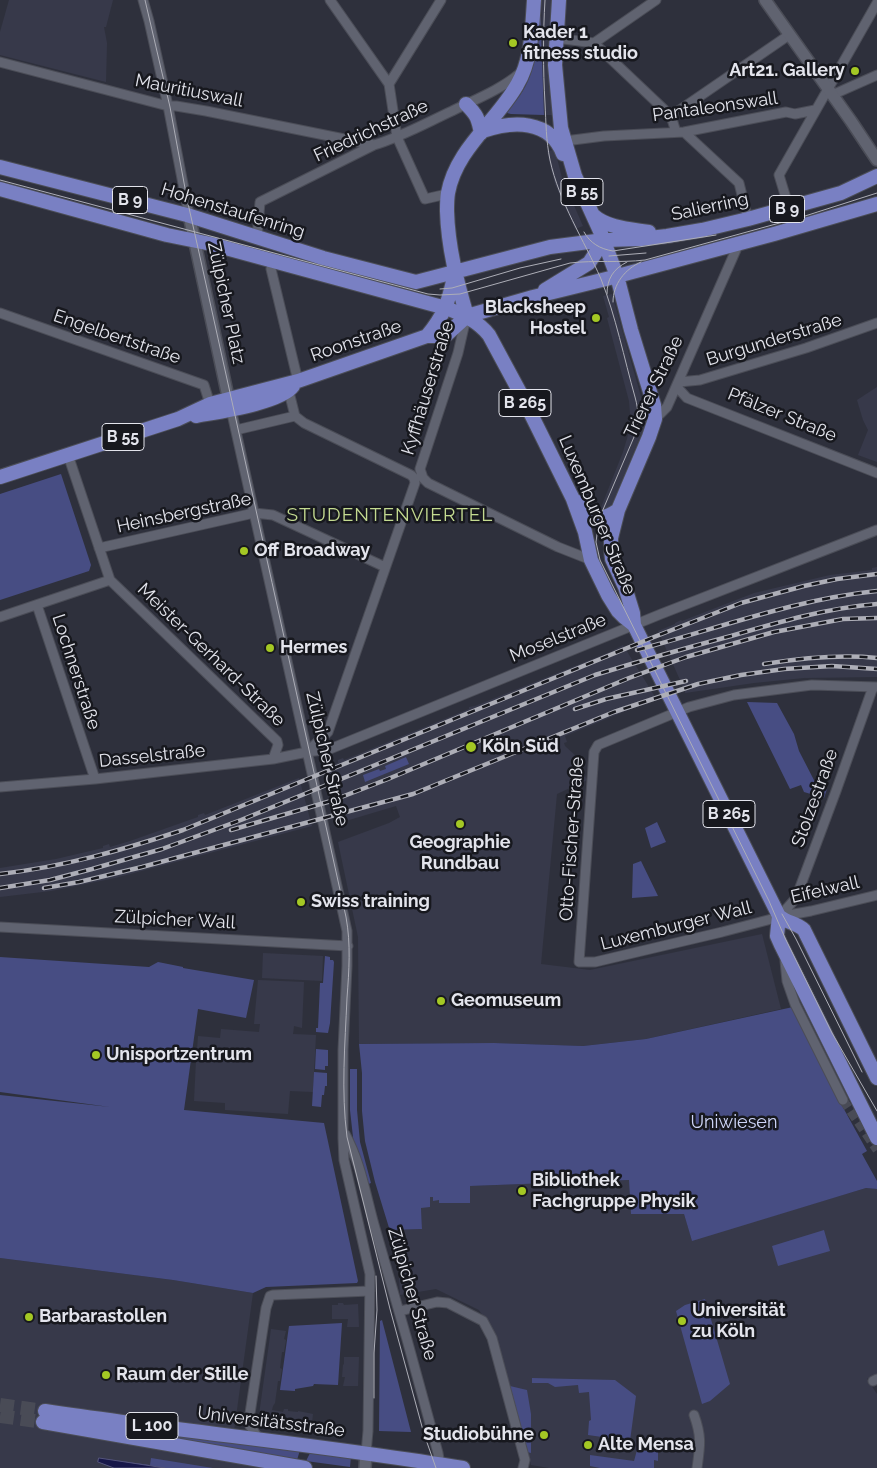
<!DOCTYPE html>
<meta charset="utf-8">
<style>
body{margin:0}
canvas{display:block;background:#2e303c}
</style>
<canvas width="877" height="1468"></canvas>
<script>
const g = document.querySelector('canvas').getContext('2d');
g.lineJoin = 'round';
function fill(path, color) {
  g.fillStyle = color;
  g.fill(path, 'evenodd');
}
function strokePath(path, color, width, dash) {
  g.strokeStyle = color;
  g.lineWidth = width;
  g.lineCap = dash ? 'butt' : 'round';
  g.setLineDash(dash || []);
  g.stroke(path);
}
function write(font, color, halo, rows, align = 'center') {
  g.font = font + ' Raleway,sans-serif';
  g.lineWidth = 5;
  g.setLineDash([]);
  g.textBaseline = 'middle';
  g.strokeStyle = halo;
  g.fillStyle = color;
  for (const [text, x, y, turn = 0] of rows) {
    g.save();
    g.translate(x, y);
    g.rotate((+turn || 0) * Math.PI / 180);
    g.textAlign = isNaN(turn) ? turn : align;
    if (halo) g.strokeText(text, 0, 0);
    g.fillText(text, 0, 0);
    g.restore();
  }
}
fill(new Path2D(`
 M9,0H113L106,27H104L107,43L106,82L0,55V32Z
 M542,0H552L550,85L552,115H544L541,34Z
 M555,150L562,178L583,226L575,229L555,184L551,169L547,151Z
 M612,294L645,411L646,423L608,513L598,515L623,452L631,425L629,401L607,318L609,317L603,296Z
 M877,387V462L858,455L868,430L863,420L857,400Z
 M877,567V677L804,678L754,683L685,693V691L658,631L675,624V623L681,620L682,621L754,593L830,575L872,570V568Z
 M623,645L657,700L635,707L565,736L567,742L564,743L565,746L577,757L587,780L557,794L541,964L590,970L762,934L781,1009L646,1039L583,1046L494,1043L359,1044L358,937L338,842L389,823L400,817L396,806L339,823L325,768L338,763V760L343,758L344,760L469,709V707L475,706L610,652Z
 M299,778L312,826L115,878L51,891L0,897V868L56,859L103,848V846L109,844L110,847L130,841L198,817V815L204,813L205,815Z
 M263,953L323,956L322,981L262,978Z
 M258,980L304,982L302,1028L294,1026L293,1034L316,1035L313,1092L290,1091L288,1114L225,1110V1103L194,1101L196,1061L192,1060L193,1050H197L198,1036L220,1038L221,1029L259,1032L260,1024H254Z
 M630,1180L684,1214L692,1240L866,1188L877,1189V1374L867,1379L877,1394V1468H549L531,1465L494,1333L479,1310L436,1289L400,1295L398,1257L391,1230L422,1229L421,1208L429,1197H433L440,1200L439,1203H470V1186Z
 M0,1258L173,1280L253,1293L232,1446L290,1468H0Z
 M338,1303H343L344,1305L358,1304L359,1327H347L348,1319H332V1305H338Z
 M271,1329L286,1331L284,1339L286,1340L284,1352H282L280,1368L282,1369L280,1381H278L275,1403L273,1406L272,1410L283,1412L284,1409H288V1411L298,1412V1411L313,1414L311,1430L258,1422Z
 M344,1357H359L358,1386H343L345,1377H342L343,1365L344,1364Z`), '#37394a');
fill(new Path2D(`
 M541,13V34L544,115L511,114L507,113C514,103 522,94 527,83C537,62 538,37 540,14Z
 M61,474L91,565L89,571L0,600V494Z
 M747,702L777,703L794,734L799,751L816,784L827,789L824,798L804,792L801,785L790,789Z
 M406,757L409,764L365,782L363,775L379,769L380,771L386,769L385,766Z
 M657,822L666,842L651,848L645,828Z
 M641,861L658,896L632,898L633,864Z
 M325,956L330,957V960H333L334,962L330,1023L328,1033L316,1032V1028H318L320,983H323Z
 M0,957L149,967L158,962L183,967V968L254,980L246,1018L198,1009L184,1110L324,1123L358,1281L357,1283L266,1287L253,1293L173,1280L0,1258V1095L110,1107L0,1092Z
 M793,1007L840,1102L867,1151L862,1154L877,1181V1189L866,1188L692,1241L684,1214H631L629,1180L470,1186V1203H439V1200L433,1201V1197H430V1207L421,1208L422,1229L391,1230L398,1257L375,1182L365,1141L362,1111V1073L359,1044L494,1043L583,1046L646,1039Z
 M328,1046V1066H325V1070L315,1069L316,1049L328,1050Z
 M350,1069H357V1110L360,1142L371,1183L366,1185L354,1146L350,1110Z
 M314,1072L327,1073V1086H325L324,1095H322L321,1107L312,1106Z
 M824,1230L830,1251L778,1266L772,1246Z
 M705,1299L730,1384L710,1401L702,1404L676,1311L685,1305Z
 M382,1320L411,1432L379,1431L380,1321Z
 M342,1323L338,1385L314,1384L313,1386L295,1389V1391L280,1390L289,1326Z
 M532,1378L615,1380L636,1396L630,1441L588,1435L589,1421L591,1420L589,1392L579,1393L578,1385L555,1387L548,1383H532Z
 M510,1386L527,1390L531,1414V1453L527,1452Z
 M109,1425L300,1450L297,1460L109,1428Z
 M637,1450L658,1452V1461L654,1460V1468H600L590,1466V1455L634,1461Z
 M311,1451L351,1456L350,1467L306,1461Z
 M99,1458L150,1465L151,1458L213,1468H114L98,1462Z`), '#474d83');
const water = new Path2D(`
 M99,1458L165,1468H114L98,1462Z`);
fill(water, '#171749');
strokePath(water, '#54547a', 1);
strokePath(new Path2D(`
 M843,1100L877,1150`), '#494b56', 9, [9, 4.5]);
strokePath(new Path2D(`
 M0,1405L45,1411
 M0,1416L43,1422`), '#494b56', 14, [14, 7]);
const minor = new Path2D(`
 M143,0L149,21L168,106L189,215
 M330,0L389,84
 M441,0L389,84L397,137L425,199L447,194
 M556,38L594,43L656,0
 M594,43L671,116L676,132
 M0,62L168,106H176L206,111L374,145
 M832,95L877,75
 M671,116L789,35
 M684,132L739,183L748,219
 M565,141L604,136L684,132L786,112L795,114L815,110
 M789,208L779,175L877,3
 M257,237L260,202L374,145C401,137 426,123 452,111C474,100 500,90 519,74
 M273,260L271,269L298,381
 M0,313L204,385L210,404
 M466,318L458,353L420,469L423,478L428,483L558,547L591,560
 M679,382L700,380L806,348L877,323
 M677,387L687,398L877,473
 M289,392L295,416L304,423L411,475L414,478L415,483L328,732L307,752
 M231,409L347,931V966L343,1050V1138L344,1160L370,1274L368,1431L366,1453
 M655,419L667,407L671,398L739,243
 M236,430L295,416
 M68,455L110,580L277,741L278,745L273,759
 M99,548L254,513L273,515L385,567
 M37,605L95,779
 M0,617L110,580
 M877,687L812,685L734,695L689,707L598,745L594,752L579,962H595L633,953L722,932L783,916L811,911L877,895
 M0,787L95,779L273,759L307,752L330,749L661,614L877,530
 M780,916L796,898L836,791L873,687
 M0,927L348,946
 M785,961L787,981L795,1004L843,1100
 M345,1134C361,1163 366,1197 375,1228C397,1303 418,1378 438,1453L440,1465
 M400,1311L437,1302L448,1303L483,1321L492,1338L525,1460L523,1468
 M873,1381L877,1379
 M694,1415C702,1437 700,1446 697,1468
 M259,1439L250,1426L249,1420L266,1308L270,1296L273,1295L370,1291`);
const tertiary = new Path2D(`
 M765,0L851,121L877,160
 M189,215L230,406
 M365,1468L366,1453`);
const primary = new Path2D(`
 M559,0L555,65L561,128L575,176L600,231L617,276L631,330L654,405L655,419L649,437L618,510L611,538V550L612,559L625,587L633,613L634,625L779,916C787,923 797,923 804,930L877,1078
 M466,104C477,115 478,118 481,133
 M483,131C512,121 550,119 563,154
 M0,167L187,215L323,258L416,282L550,247L604,240L641,239L667,236L702,230L748,219L841,193L877,176
 M0,189L167,235L211,244L446,308C462,314 478,321 489,335L524,400L573,499L585,532L591,560L608,595L618,611L624,617L634,625
 M593,215C607,228 630,229 649,232
 M545,290L589,263L604,240
 M467,316C457,282 448,247 447,211C447,205 447,199 448,193C456,149 496,122 517,85C532,60 532,28 534,0
 M427,336C444,315 448,304 454,277
 M196,416C217,412 281,403 293,386
 M0,477L178,419L210,404L298,381L427,336H445L467,316L533,297L610,278L774,234L877,204
 M578,502C580,505 582,509 585,512C595,523 608,517 618,510
 M779,916L777,936L781,945L877,1138
 M45,1411C184,1432 324,1445 463,1468
 M43,1422L305,1468`);
strokePath(minor, '#4b4d57', 11);
strokePath(tertiary, '#4b4d57', 14);
strokePath(primary, '#4b4d57', 16);
strokePath(minor, '#606370', 9);
strokePath(tertiary, '#606370', 11);
strokePath(primary, '#7980c3', 14);
strokePath(new Path2D(`
 M145,0L170,107L187,199L198,248L346,917C351,944 349,971 347,998C345,1044 341,1091 347,1137L390,1309L424,1434L436,1468
 M545,0C543,34 543,69 545,103C546,122 546,141 550,160C559,202 584,240 601,279C616,317 624,358 635,397C639,411 639,424 634,437L599,519L596,542L600,560L769,901L785,938L832,1033L877,1111
 M0,180L428,294L440,295L460,294L570,263C595,260 620,263 645,260L805,216L877,193
 M584,232C590,243 600,249 613,251L716,235
 M609,256L646,253
 M440,289L452,288L520,268L561,259
 M607,294C607,279 613,269 627,262
 M613,302C613,284 625,269 641,262
 M782,914L796,939L862,1072
 M374,1398V1353L377,1310L376,1276`), '#adaeb7', 1);
const rail = new Path2D(`
 M637,650C716,629 796,599 877,591
 M764,664C802,658 839,654 877,658
 M575,709L606,699L686,681
 M231,830L331,801L388,779L629,678L686,657L774,632L843,619L877,618
 M0,874C63,867 123,850 183,830L654,637L741,603L804,586L837,579L877,574
 M0,888L50,880L92,869L162,849L241,820L595,675C640,661 686,648 731,636C779,622 827,608 877,604
 M44,888L79,882L142,867L413,794L614,712L698,684L741,675L784,669L832,666L877,669`);
strokePath(rail, '#adaeb7', 4.5);
strokePath(rail, '#17181e', 2.5, [8]);
for (const [x, y, r, color] of [
 [513,43,5,"#a4c824"],
 [855,71,5,"#a4c824"],
 [596,318,5,"#a4c824"],
 [244,551,5,"#a4c824"],
 [270,648,5,"#a4c824"],
 [471,747,6,"#a4c824"],
 [460,824,5,"#a4c824"],
 [301,902,5,"#a4c824"],
 [441,1001,5,"#a4c824"],
 [96,1055,5,"#a4c824"],
 [522,1191,5,"#a4c824"],
 [29,1317,5,"#a4c824"],
 [682,1321,5,"#a4c824"],
 [106,1375,5,"#a4c824"],
 [544,1435,5,"#a4c824"],
 [588,1445,5,"#a4c824"]
]) {
  const dot = new Path2D();
  dot.arc(x, y, r, 0, 2 * Math.PI);
  g.fillStyle = color;
  g.fill(dot);
  strokePath(dot, '#17181e', 2);
}
for (const [x, y, w] of [
 [582,192,42],
 [130,200,35],
 [787,209,35],
 [525,403,52],
 [123,437,42],
 [729,814,52],
 [152,1426,52]
]) {
  const box = new Path2D();
  box.roundRect(x - w / 2, y - 13.5, w, 27, 4);
  g.fillStyle = '#17181e';
  g.fill(box);
  strokePath(box, '#e3e4ec', 1);
}
write('bold 16px', '#e3e4ec', null, [
 ["B 55",582,192],
 ["B 9",130,200],
 ["B 9",787,209],
 ["B 265",525,403],
 ["B 55",123,437],
 ["B 265",729,814],
 ["L 100",152,1426]
]);
write('bold 18px', '#e3e4ec', '#17181e', [
 ["Kader 1",523,33],
 ["fitness studio",523,54],
 ["Art21. Gallery",845,71,"right"],
 ["Blacksheep",586,308,"right"],
 ["Hostel",586,329,"right"],
 ["Off Broadway",254,551],
 ["Hermes",280,648],
 ["Köln Süd",482,747],
 ["Geographie",460,843,"center"],
 ["Rundbau",460,864,"center"],
 ["Swiss training",311,902],
 ["Geomuseum",451,1001],
 ["Unisportzentrum",106,1055],
 ["Bibliothek",532,1181],
 ["Fachgruppe Physik",532,1202],
 ["Universität",692,1311],
 ["zu Köln",692,1332],
 ["Barbarastollen",39,1317],
 ["Raum der Stille",116,1375],
 ["Studiobühne",534,1435,"right"],
 ["Alte Mensa",598,1445]
], 'left');
write('18px', '#e3e4ec', '#17181e', [
 ["Mauritiuswall",189,91,11],
 ["Pantaleonswall",715,107,-8],
 ["Friedrichstraße",371,131,-25],
 ["Salierring",710,207,-12],
 ["Hohenstaufenring",233,211,17],
 ["Zülpicher Platz",226,303,78],
 ["Engelbertstraße",117,337,19],
 ["Burgunderstraße",774,340,-17],
 ["Roonstraße",356,341,-19],
 ["Trierer Straße",654,387,-64],
 ["Kyffhäuserstraße",428,388,-73],
 ["Pfälzer Straße",782,415,22],
 ["Heinsbergstraße",184,513,-12],
 ["Luxemburger Straße",597,515,67],
 ["Moselstraße",558,638,-22],
 ["Meister-Gerhard-Straße",211,655,44],
 ["Lochnerstraße",76,672,72],
 ["Dasselstraße",152,756,-6],
 ["Zülpicher Straße",327,759,77],
 ["Stolzestraße",815,798,-70],
 ["Otto-Fischer-Straße",572,839,-86],
 ["Eifelwall",825,890,-13],
 ["Zülpicher Wall",175,920,3],
 ["Luxemburger Wall",676,926,-14],
 ["Zülpicher Straße",412,1294,74],
 ["Universitätsstraße",271,1422,7]
]);
write('18px', '#ced5f7', '#17181e', [
 ["Uniwiesen",734,1123]
]);
g.letterSpacing = '1px';
write('19px', '#c4db91', '#17181e', [
 ["STUDENTENVIERTEL",390,515]
]);
g.letterSpacing = '0px';
</script>
